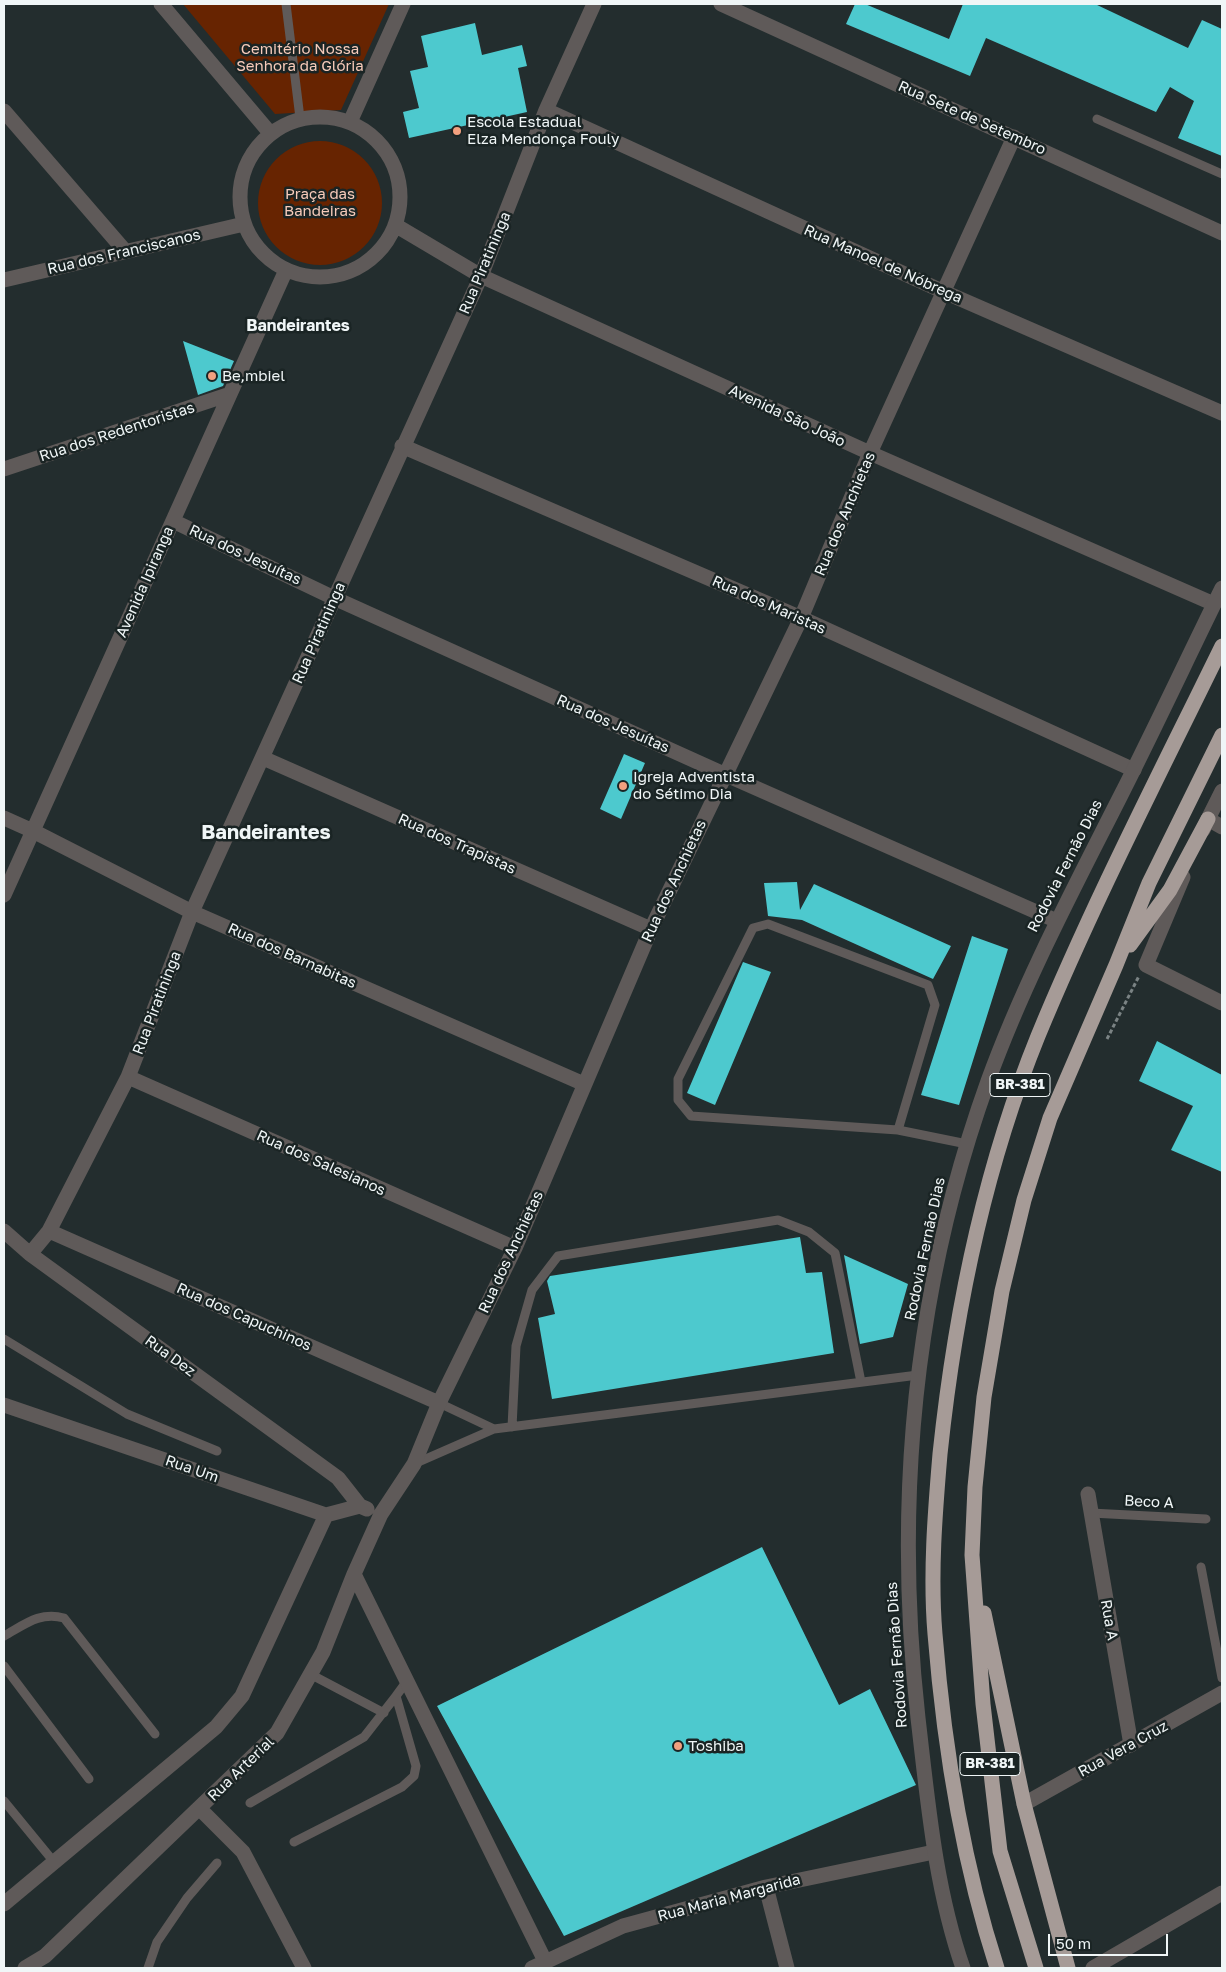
<!DOCTYPE html>
<meta charset="utf-8">
<style>
body{margin:0}
#map{position:relative;width:1226px;height:1972px;overflow:hidden;background:#232d2e;font-family:"Golos Text",sans-serif}
canvas{display:block}
.frame{position:absolute;inset:0;border:5px solid #f0f6f7;pointer-events:none}
.scale{position:absolute;left:1048px;top:1934px;width:120px;height:22px;box-sizing:border-box;border:2px solid #f0f6f7;border-top:0;padding-left:6px;font-size:15px;line-height:18px;white-space:nowrap;color:#f0f6f7;-webkit-text-stroke:4px #1a2424;paint-order:stroke}
</style>
<div id="map">
<canvas width="1226" height="1972"></canvas>
<div class="frame"></div>
<div class="scale">50 m</div>
</div>
<script>
const g = document.querySelector('canvas').getContext('2d');
g.lineJoin = 'round';
function fill(path, color) {
  g.fillStyle = color;
  g.fill(path, 'evenodd');
}
function strokePath(path, color, width, dash) {
  g.strokeStyle = color;
  g.lineWidth = width;
  g.lineCap = dash ? 'butt' : 'round';
  g.setLineDash(dash || []);
  g.stroke(path);
}
function write(font, color, halo, rows, align = 'center') {
  g.font = font + ' "Golos Text",sans-serif';
  g.lineWidth = 5;
  g.setLineDash([]);
  g.textBaseline = 'middle';
  g.strokeStyle = halo;
  g.fillStyle = color;
  for (const [text, x, y, turn = 0] of rows) {
    g.save();
    g.translate(x, y);
    g.rotate((+turn || 0) * Math.PI / 180);
    g.textAlign = isNaN(turn) ? turn : align;
    if (halo) g.strokeText(text, 0, 0);
    g.fillText(text, 0, 0);
    g.restore();
  }
}
fill(new Path2D(`
 M183,4H389L341,110L275,114Z
 M258 203a62 62 0 1 1 124 0a62 62 0 1 1-124 0Z`), '#672401');
fill(new Path2D(`
 M855,4H865L949,39L963,4H1095L1188,48L1202,20L1222,29V156L1178,138L1194,101L1170,87L1156,112L986,38L970,76L846,24Z
 M475,23L482,55L522,45L527,66L518,68L527,112L409,138L403,112L419,108L410,71L428,67L421,36Z
 M183,341L234,361L223,386L198,395Z
 M624,754L645,763L621,819L600,809Z
 M797,882L800,910L814,884L951,946L933,979L802,920L768,916L764,883Z
 M972,936L1008,949L959,1105L921,1095Z
 M743,962L771,972L715,1105L687,1093Z
 M1157,1041L1222,1075V1172L1171,1150L1193,1106L1139,1081Z
 M800,1237L806,1273L822,1272L834,1353L552,1399L538,1318L555,1314L547,1281L550,1276Z
 M844,1255L908,1284L893,1337L860,1344Z
 M762,1547L839,1705L870,1689L916,1785L564,1936L437,1706Z`), '#4dc9ce');
strokePath(new Path2D(`
 M1107,1039L1139,976`), '#7b8384', 3, [4, 2.5]);
strokePath(new Path2D(`
 M286,4L300,118
 M1097,119L1222,174
 M898,1130L935,1005L928,985L768,924L753,928L678,1079V1100L691,1116L898,1130L967,1144
 M4,1339L127,1414L217,1451
 M439,1403L494,1429
 M512,1427L516,1346L532,1290L558,1256L778,1220L809,1232L835,1253L861,1382
 M414,1464L494,1429L918,1375
 M1091,1513L1206,1519
 M1201,1567L1222,1678
 M4,1636C24,1625 40,1611 64,1618L155,1734
 M4,1666L89,1779
 M310,1674L384,1713
 M4,1801L54,1862
 M250,1803L364,1737L396,1696
 M294,1842L402,1787L414,1776L416,1766L396,1696L407,1681
 M148,1968L157,1942L187,1898L217,1863`), '#5f5a59', 9);
strokePath(new Path2D(`
 M161,4L270,133
 M721,4L1222,233
 M546,110L942,291L1222,413
 M4,111L125,251
 M240 197a80 80 0 1 1 160 0a80 80 0 1 1-160 0Z
 M350,122L403,4
 M395,225L481,276L870,453L1214,604
 M4,280L244,224
 M402,446L801,618L1134,770
 M4,469L230,394
 M173,521L334,598L724,774L1057,921
 M263,758L651,929
 M4,818L33,831L192,912L584,1084
 M1203,830L1208,819L1222,827
 M1183,877L1146,965L1222,1003
 M4,895L286,270
 M128,1077L515,1248
 M4,1231L30,1254L338,1478L360,1506
 M49,1231L439,1403
 M30,1254L49,1231L128,1077L192,912L481,276L546,110L594,4
 M4,1405L326,1515L360,1506L367,1509
 M1088,1494L1131,1745
 M354,1574L545,1961
 M1024,1804L1222,1693
 M200,1809L243,1852L304,1968
 M766,1887L787,1968
 M4,1904L216,1727L242,1696L326,1515
 M25,1968L45,1956L277,1733L323,1652L354,1574L381,1514L414,1464L439,1403L515,1248L651,929L801,618L870,453L1014,137
 M532,1968L623,1926L766,1887L934,1852
 M1093,1968L1222,1893`), '#5f5a59', 15);
strokePath(new Path2D(`
 M1208,819L1222,791
 M963,1968C935,1887 928,1803 918,1718C894,1501 914,1287 988,1081C1024,982 1073,890 1120,797C1155,728 1188,657 1222,588`), '#5f5a59', 15);
strokePath(new Path2D(`
 M1130,945L1170,890L1208,819
 M984,1613L1024,1804L1068,1968
 M997,1968C962,1860 944,1747 935,1634C930,1575 935,1513 940,1454C955,1311 984,1169 1038,1036C1093,903 1159,775 1222,646
 M1036,1968L1000,1851L983,1704L972,1555L975,1487L984,1397L1002,1291L1024,1200L1050,1118L1116,965L1149,883L1222,735`), '#a69b97', 15);
for (const [x, y, r, color] of [
 [457,131,5,"#f2a07f"],
 [212,376,5,"#f2a07f"],
 [623,786,5,"#f2a07f"],
 [678,1746,5,"#f2a07f"]
]) {
  const dot = new Path2D();
  dot.arc(x, y, r, 0, 2 * Math.PI);
  g.fillStyle = color;
  g.fill(dot);
  strokePath(dot, '#1a2424', 2);
}
for (const [x, y, w] of [
 [1020,1085,60],
 [990,1764,60]
]) {
  const box = new Path2D();
  box.roundRect(x - w / 2, y - 11.5, w, 23, 4);
  g.fillStyle = '#1a2424';
  g.fill(box);
  strokePath(box, '#f0f6f7', 1);
}
write('bold 14px', '#f0f6f7', null, [
 ["BR-381",1020,1085],
 ["BR-381",990,1764]
]);
write('15px', '#f7cbba', '#1a2424', [
 ["Cemitério Nossa",300,49],
 ["Senhora da Glória",300,66],
 ["Praça das",320,194],
 ["Bandeiras",320,211]
]);
write('15px', '#f0f6f7', '#1a2424', [
 ["Rua Sete de Setembro",972,118,24],
 ["Rua dos Franciscanos",124,252,-13],
 ["Rua Piratininga",485,263,-67],
 ["Rua Manoel de Nóbrega",883,264,24],
 ["Avenida São João",787,416,25],
 ["Rua dos Redentoristas",117,432,-18],
 ["Rua dos Anchietas",845,514,-67],
 ["Rua dos Jesuítas",245,555,25],
 ["Avenida Ipiranga",145,582,-66],
 ["Rua dos Maristas",769,605,24],
 ["Rua Piratininga",319,633,-66],
 ["Rua dos Jesuítas",613,724,24],
 ["Rua dos Trapistas",457,844,24],
 ["Rodovia Fernão Dias",1065,866,-63],
 ["Rua dos Anchietas",674,881,-65],
 ["Rua dos Barnabitas",292,956,24],
 ["Rua Piratininga",157,1003,-69],
 ["Rua dos Salesianos",321,1163,24],
 ["Rodovia Fernão Dias",925,1249,-78],
 ["Rua dos Anchietas",511,1252,-65],
 ["Rua dos Capuchinos",244,1317,24],
 ["Rua Dez",170,1356,36],
 ["Rua Um",192,1469,19],
 ["Beco A",1149,1502,3],
 ["Rua A",1109,1620,80],
 ["Rodovia Fernão Dias",897,1655,-94],
 ["Rua Vera Cruz",1123,1749,-29],
 ["Rua Arterial",241,1769,-44],
 ["Rua Maria Margarida",729,1898,-15]
]);
write('15px', '#f0f6f7', '#1a2424', [
 ["Escola Estadual",467,122],
 ["Elza Mendonça Fouly",467,139],
 ["Be,mbiel",222,376],
 ["Igreja Adventista",633,777],
 ["do Sétimo Dia",633,794],
 ["Toshiba",688,1746]
], 'left');
write('bold 16px', '#f0f6f7', '#1a2424', [
 ["Bandeirantes",298,326]
]);
write('bold 20px', '#f0f6f7', '#1a2424', [
 ["Bandeirantes",266,833]
]);
</script>
